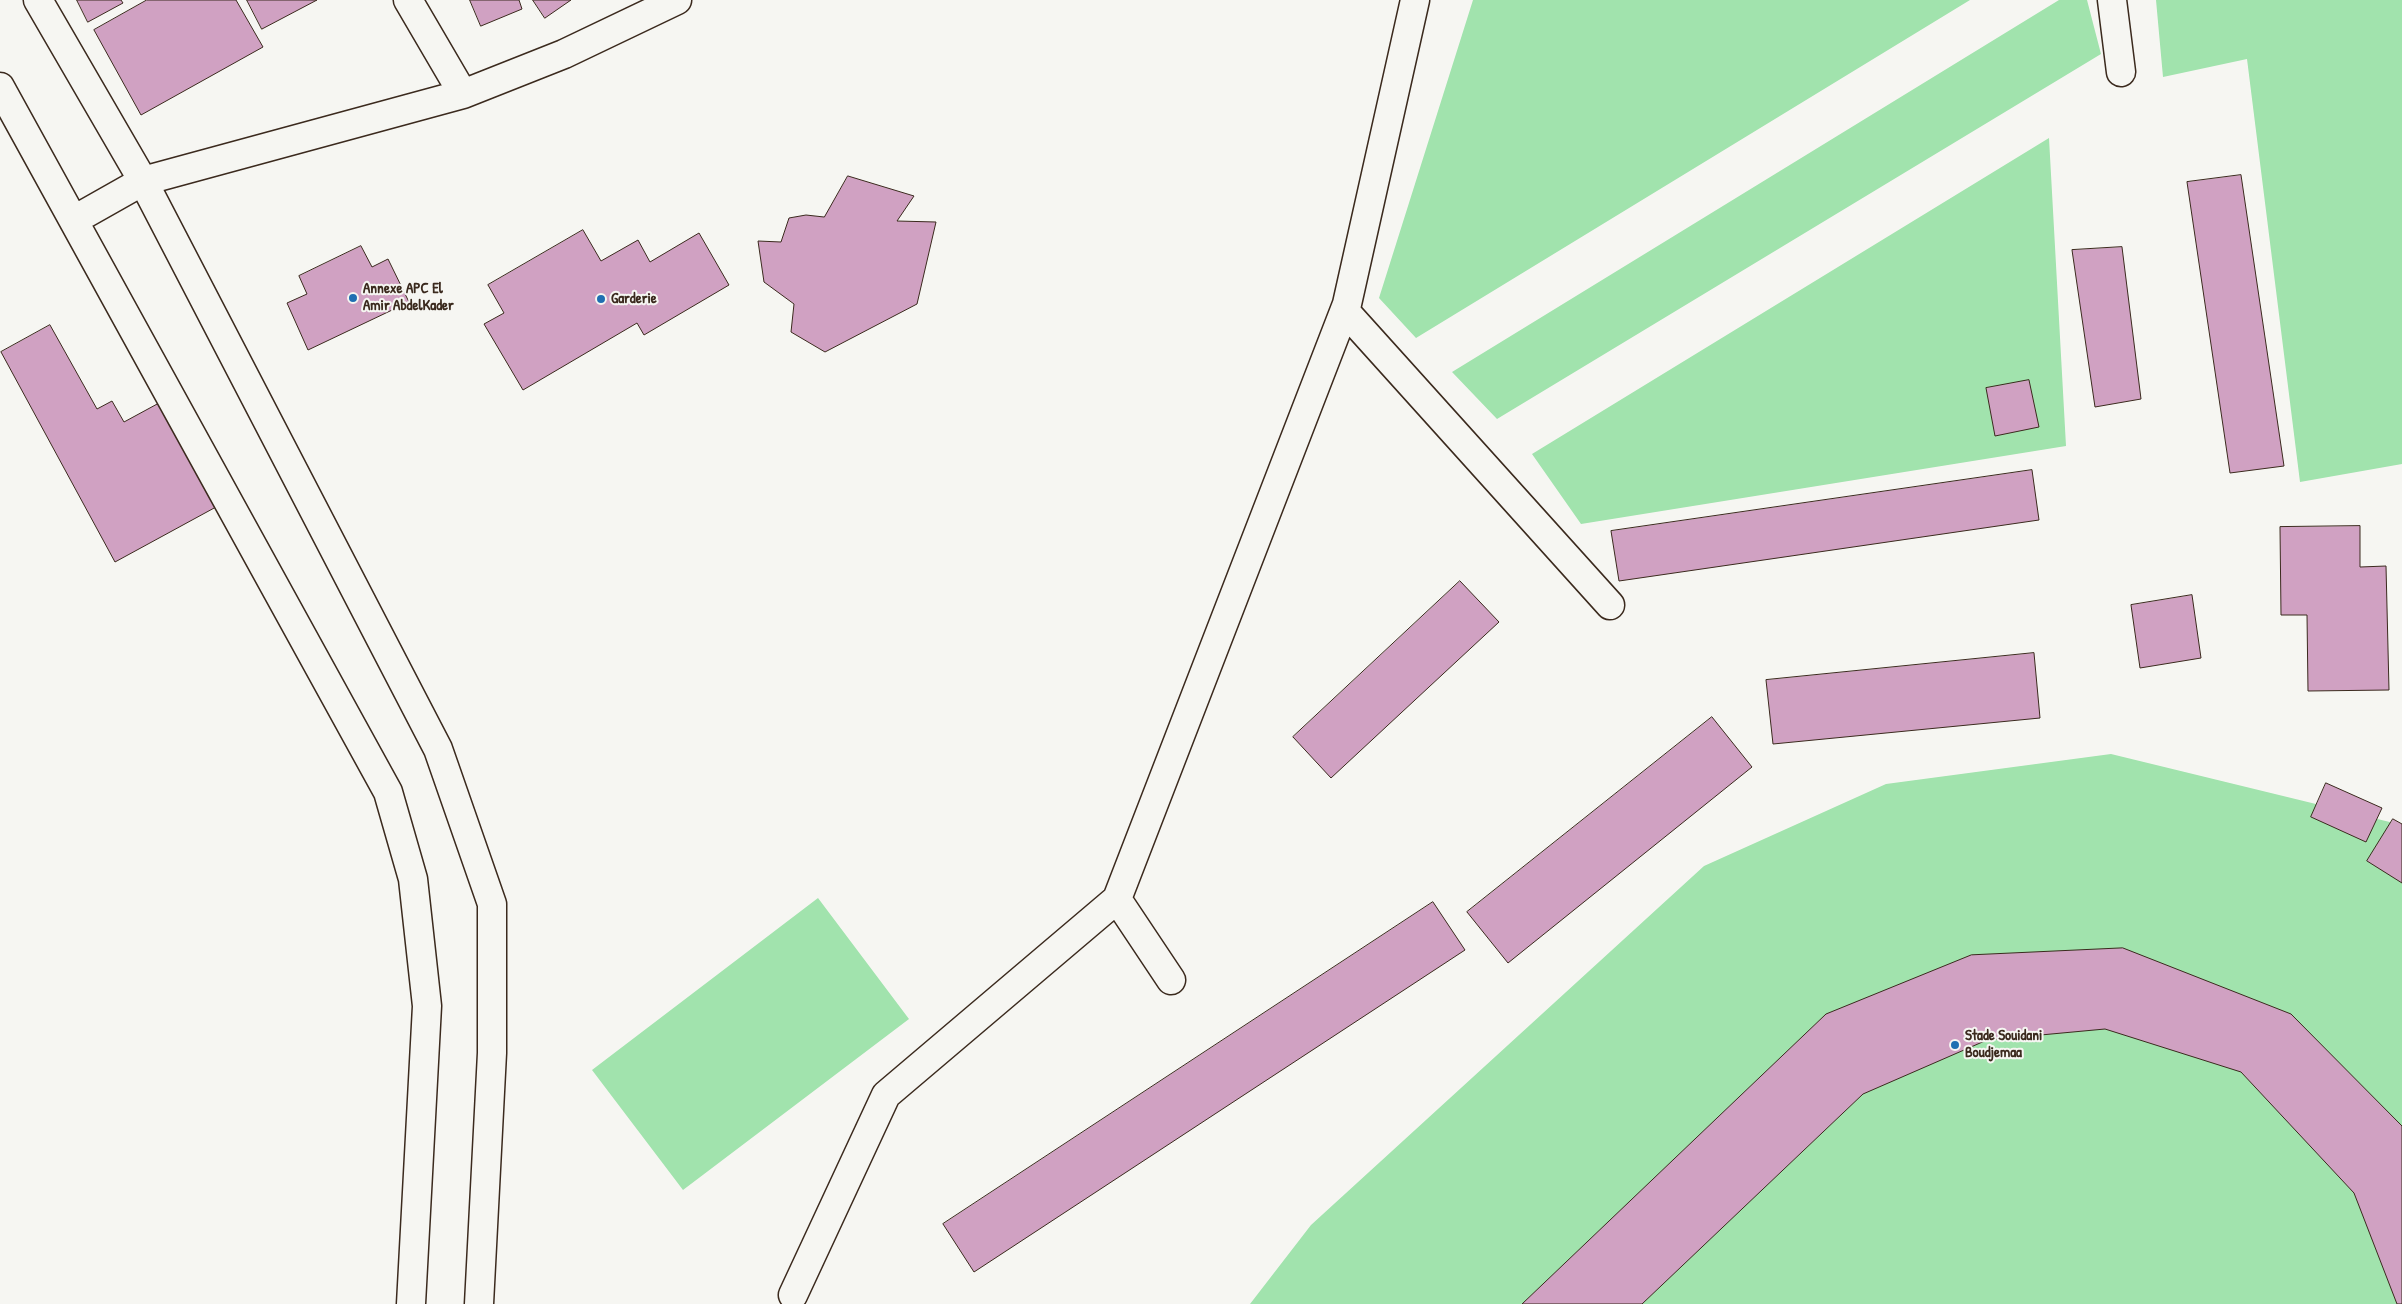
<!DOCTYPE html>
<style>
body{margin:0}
canvas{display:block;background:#f6f6f2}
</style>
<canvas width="2402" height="1304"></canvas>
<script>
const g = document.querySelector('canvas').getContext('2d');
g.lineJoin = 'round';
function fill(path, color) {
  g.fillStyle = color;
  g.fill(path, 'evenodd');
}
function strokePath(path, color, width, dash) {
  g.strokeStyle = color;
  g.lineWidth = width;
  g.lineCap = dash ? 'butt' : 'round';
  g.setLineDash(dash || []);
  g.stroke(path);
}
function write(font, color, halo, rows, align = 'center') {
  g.font = font + ' "Patrick Hand",sans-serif';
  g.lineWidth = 4;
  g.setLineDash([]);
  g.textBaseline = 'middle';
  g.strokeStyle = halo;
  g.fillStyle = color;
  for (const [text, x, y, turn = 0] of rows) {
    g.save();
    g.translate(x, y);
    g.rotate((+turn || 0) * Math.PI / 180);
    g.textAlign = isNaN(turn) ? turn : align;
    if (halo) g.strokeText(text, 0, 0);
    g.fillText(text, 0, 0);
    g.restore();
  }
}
fill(new Path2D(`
 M1473,0H1970L1416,338L1379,298Z
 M2059,0H2087L2101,54L1497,419L1452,372Z
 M2156,0H2402V464L2300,482L2247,59L2163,77Z
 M2049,138L2066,446L1581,524L1532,454Z
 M2111,754L2402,825V1304H1250L1311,1225L1704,866L1886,784Z
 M818,898L909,1019L683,1190L592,1070Z`), '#a1e3ad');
const building = new Path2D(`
 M77,0H121L123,3L88,22Z
 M147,0H236L263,47L141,115L94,30Z
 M247,0H317L262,29Z
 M470,0H519L522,9L481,26Z
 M533,0H571L545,18Z
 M2241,175L2284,466L2230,473L2187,182Z
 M848,176L914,196L897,221L936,222L917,304L825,352L791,332L794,304L764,282L758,241L781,242L789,218L806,215L824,217Z
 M583,230L601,261L638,240L650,262L699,233L729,285L644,335L637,323L523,390L484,324L504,313L488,285Z
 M361,246L372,267L388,259L409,302L308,350L287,303L307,294L299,276Z
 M2122,247L2141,399L2095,407L2072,250Z
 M50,325L97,409L112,401L124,422L159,403L216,507L115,562L1,352Z
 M2029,380L2039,427L1995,436L1986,388Z
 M2032,470L2039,520L1619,581L1611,531Z
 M2360,526V567L2386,566L2389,690L2308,691L2307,615H2281L2280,527Z
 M1460,581L1499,622L1331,778L1293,737Z
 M2192,595L2201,658L2140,668L2131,605Z
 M2034,653L2040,718L1773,744L1766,680Z
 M1712,717L1752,767L1508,963L1467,912Z
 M2326,783L2382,808L2366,842L2311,817Z
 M2393,819L2402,824V883L2367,861Z
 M1433,902L1465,950L974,1272L943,1224Z
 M2123,948L2291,1014L2402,1126V1304H2397L2354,1193L2241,1072L2105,1029L1987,1040L1863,1094L1642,1304H1522L1826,1014L1971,955Z`);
fill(building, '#d0a1c2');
strokePath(building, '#3b2a1e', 1);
const minor = new Path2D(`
 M38,0L143,181L438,749L492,904V1053L479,1304
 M408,0L463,94
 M2112,0L2121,72
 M0,87L388,792L413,879L427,1006L411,1304
 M74,220L143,181L463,94L564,54L677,0
 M1345,311L1610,605
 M1117,899L1171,980
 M793,1295L886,1095L1117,899L1347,304L1415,0`);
strokePath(minor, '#3b2a1e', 31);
strokePath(minor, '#f6f6f2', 28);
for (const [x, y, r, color] of [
 [353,298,5,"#1f6fb2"],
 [601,299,5,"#1f6fb2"],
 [1955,1045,5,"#1f6fb2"]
]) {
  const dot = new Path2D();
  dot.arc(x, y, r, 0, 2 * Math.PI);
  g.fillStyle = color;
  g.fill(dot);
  strokePath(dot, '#f6f6f2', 2);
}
write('bold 15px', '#3b2a1e', '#f6f6f2', [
 ["Annexe APC El",363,289],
 ["Amir AbdelKader",363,306],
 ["Garderie",611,299],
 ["Stade Souidani",1965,1036],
 ["Boudjemaa",1965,1053]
], 'left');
</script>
